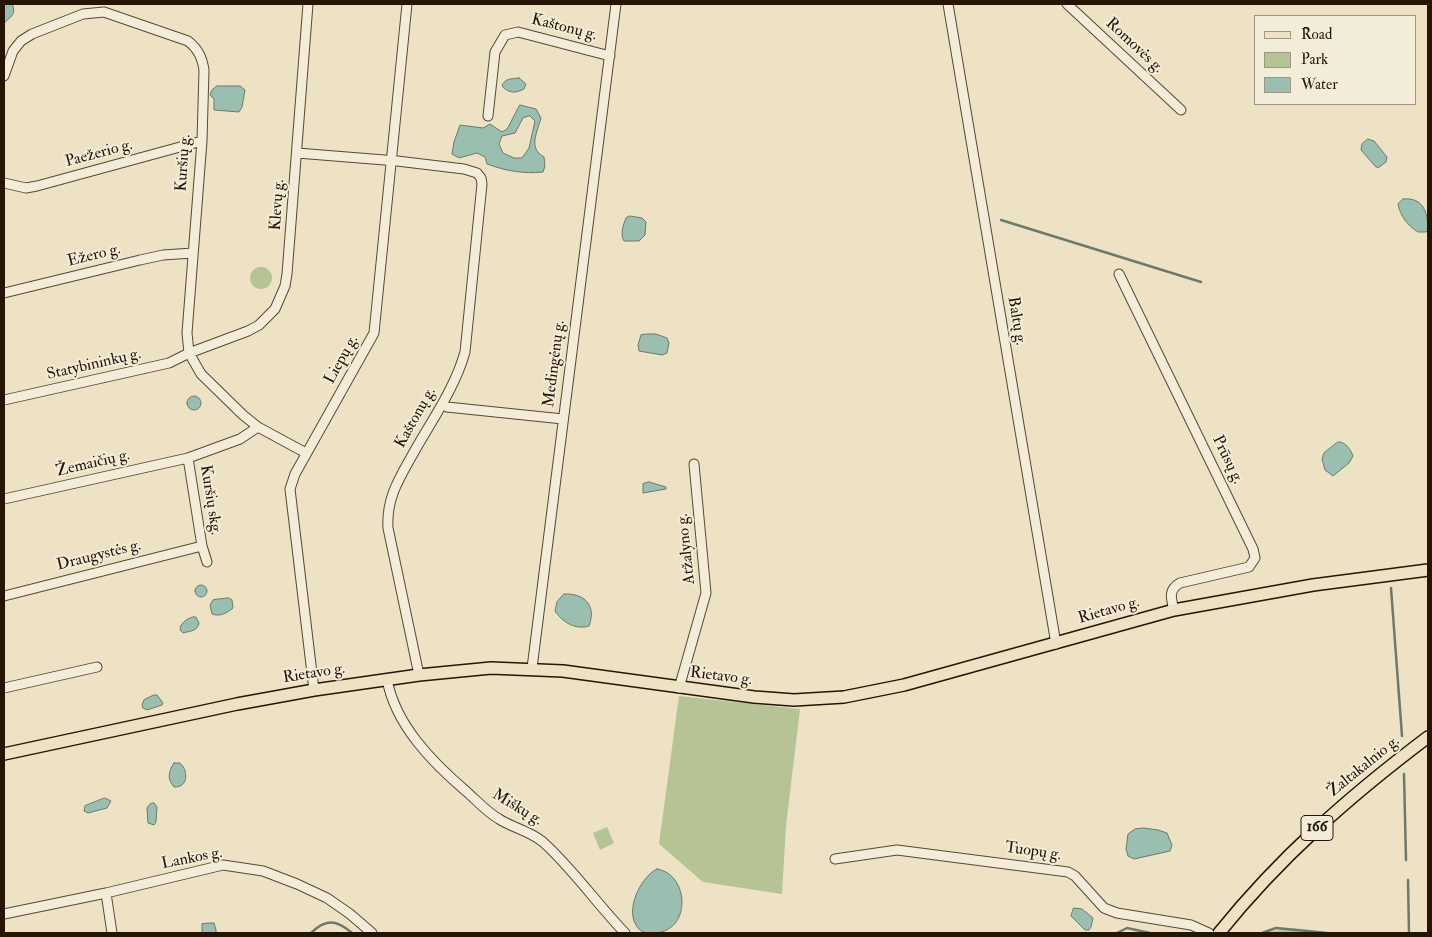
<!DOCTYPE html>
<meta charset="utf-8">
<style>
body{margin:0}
#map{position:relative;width:1432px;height:937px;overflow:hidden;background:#ede2c3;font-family:"IM FELL Double Pica",serif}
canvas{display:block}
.frame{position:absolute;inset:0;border:5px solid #261405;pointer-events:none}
.legend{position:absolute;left:1254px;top:15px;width:162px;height:90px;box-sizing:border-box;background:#f3ecd8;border:1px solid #a19684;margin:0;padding:6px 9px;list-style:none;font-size:15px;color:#261405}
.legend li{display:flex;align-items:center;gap:10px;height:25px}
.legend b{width:25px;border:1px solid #a19684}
</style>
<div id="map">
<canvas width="1432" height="937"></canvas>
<div class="frame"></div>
<ul class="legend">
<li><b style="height:6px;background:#ede2c3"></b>Road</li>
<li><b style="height:14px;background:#b6c495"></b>Park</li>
<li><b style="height:14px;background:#9abeaf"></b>Water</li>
</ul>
</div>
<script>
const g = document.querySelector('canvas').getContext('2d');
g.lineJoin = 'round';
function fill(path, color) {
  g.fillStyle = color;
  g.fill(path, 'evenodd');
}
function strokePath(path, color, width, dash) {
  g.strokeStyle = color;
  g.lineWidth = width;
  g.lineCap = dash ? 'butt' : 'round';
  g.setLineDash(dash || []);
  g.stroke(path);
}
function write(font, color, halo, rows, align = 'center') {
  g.font = font + ' "IM FELL Double Pica",serif';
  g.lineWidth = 4;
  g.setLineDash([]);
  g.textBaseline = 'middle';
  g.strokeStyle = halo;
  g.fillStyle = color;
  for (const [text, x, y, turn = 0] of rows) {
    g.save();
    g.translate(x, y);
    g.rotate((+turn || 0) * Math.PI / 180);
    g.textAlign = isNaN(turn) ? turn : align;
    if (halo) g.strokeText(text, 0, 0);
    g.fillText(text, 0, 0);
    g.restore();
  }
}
fill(new Path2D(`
 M250 278a11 11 0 1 1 22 0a11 11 0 1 1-22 0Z
 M679,696L800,709L786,826L782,894L703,882L659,844Z
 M607,827L614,843L600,850L593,833Z
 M1291,928L1334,933H1263Z`), '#b6c495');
const water = new Path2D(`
 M4,4H12C17,13 11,17 4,23Z
 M519,78L526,84L524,89C516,93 509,94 502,86C505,78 511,79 519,78Z
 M217,86H240L245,90L242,107L239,112L214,110V99L210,95L212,90Z
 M520,105L536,109L541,118C537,133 528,148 544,157L545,166L543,172C523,174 506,171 487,164L485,157L477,153L459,158L452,154L454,142L460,125L483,128L490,124L502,132L507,129ZM530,116L535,121L529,148L522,158H514L503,153L499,144L502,136L515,133L523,118Z
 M1368,139L1374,141L1387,157L1386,162L1378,168L1375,166L1361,150L1362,144Z
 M1403,199C1424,197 1428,213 1428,230L1426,232H1418C1408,226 1400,216 1398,204Z
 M630,216L642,218L646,222L645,235L639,241H624C620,234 623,225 626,218Z
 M647,334H656L667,338L669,343L667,353L662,355L639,351L638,345L641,335Z
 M187 403a7 7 0 1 1 14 0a7 7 0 1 1-14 0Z
 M1338,442C1345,441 1351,450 1353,456L1349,463L1333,476L1325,470L1322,459L1324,453Z
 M649,482L666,487V489L643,493V484Z
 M195 591a6 6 0 1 1 12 0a6 6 0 1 1-12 0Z
 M564,594C584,593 597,605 589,626C576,630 563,623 555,611L557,602Z
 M229,598L232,600L233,608C227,613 220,617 212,614L210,605L213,600Z
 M193,617H196L199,623C198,631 190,631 183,633L180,630L181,625L186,620Z
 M154,695H157L163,703L162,705L147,710L143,708L142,705L144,700Z
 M174,763H180C189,771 188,788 174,787C167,779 168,772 174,763Z
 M105,798L111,801L107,808L88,813L84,811L85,806Z
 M154,803L157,807L156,822L154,825L148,823L147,808L150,804Z
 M1144,828L1158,830L1167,833L1172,845L1170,851L1134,859L1128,856L1126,849L1128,834L1135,829Z
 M657,869C690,874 692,933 653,933C648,933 643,933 639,929C623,913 640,877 657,869Z
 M1074,908L1082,909L1093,918L1091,927L1089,930H1085L1071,916Z
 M210,923H214L216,930V933H202V924Z`);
fill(water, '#9abeaf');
strokePath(water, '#6c7a6b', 1);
strokePath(new Path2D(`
 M1001,220L1201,282
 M1391,588L1402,736
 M1404,774L1406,860
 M1408,880L1409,933
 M311,933C326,918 337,920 352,933
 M1117,933L1127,928L1150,933
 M1262,933L1276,928L1327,933`), '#6c7a6b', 2.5);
const minor = new Path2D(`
 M948,4L1056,644
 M1067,4L1181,110
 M4,76L13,51L21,41L32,34L83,14L104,12L188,41C198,49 202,57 204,70L202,141L187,333L189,353L201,374L243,415L258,427L306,453
 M488,116L495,52L505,35L518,32L610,56
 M297,153L397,161L464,169L477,173L481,178L482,184L465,352C455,388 432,420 414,452C400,477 386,498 388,528L419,675
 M4,183L26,188L37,186L202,141
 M1119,274L1253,549L1255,558L1249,567L1180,583C1168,590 1171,598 1174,610
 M4,293L140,260L163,255L193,253
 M4,400L169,363L189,353L248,331L259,325L275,309L285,286L287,274L308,4
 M442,404L447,407L563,419
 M4,499L188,458
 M207,562L202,546L188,458L240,439L258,427
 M4,596L202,546
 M532,668L616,4
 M387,679C395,725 433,763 467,792C477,801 487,812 499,819C513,828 530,831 543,842C573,869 597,904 625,933
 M4,688L97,667
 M679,688L706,593L694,464
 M314,690L290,489L295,474L374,333L407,4
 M835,859L897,850L1068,872L1075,876L1104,908L1117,913L1191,925L1209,933
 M106,893L112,933
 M4,914L106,893L223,865L263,871L297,884L327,898L350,914L372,933`);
const major = new Path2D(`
 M4,754L237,704L314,690L419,675L491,668L563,671L754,697L794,700L844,697L904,685L1174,610L1313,585L1428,570
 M1219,933C1280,857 1351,795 1428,737`);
strokePath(minor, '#584834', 11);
strokePath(major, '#261405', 14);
strokePath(minor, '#f3ecd8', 9);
strokePath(major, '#ede2c3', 11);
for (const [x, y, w] of [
 [1317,828,32]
]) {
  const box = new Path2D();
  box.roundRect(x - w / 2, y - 12.5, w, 25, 4);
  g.fillStyle = '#f3ecd8';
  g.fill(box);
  strokePath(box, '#261405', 1);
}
write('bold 15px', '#261405', null, [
 ["166",1317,828]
]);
write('16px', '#261405', '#f3ecd8', [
 ["Kaštonų g.",564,28,14],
 ["Romovės g.",1134,46,43],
 ["Paežerio g.",99,154,-15],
 ["Kuršių g.",184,163,-86],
 ["Klevų g.",278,205,-86],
 ["Ežero g.",94,256,-14],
 ["Baltų g.",1016,321,80],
 ["Liepų g.",342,360,-61],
 ["Medingėnų g.",555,364,-83],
 ["Statybininkų g.",94,365,-13],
 ["Kaštonų g.",416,418,-61],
 ["Prūsų g.",1227,460,64],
 ["Žemaičių g.",93,464,-13],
 ["Kuršių skg.",210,500,81],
 ["Atžalyno g.",687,549,-96],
 ["Draugystės g.",99,556,-14],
 ["Rietavo g.",1109,611,-16],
 ["Rietavo g.",314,674,-9],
 ["Rietavo g.",721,677,7],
 ["Žaltakalnio g.",1364,767,-39],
 ["Miškų g.",517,808,31],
 ["Tuopų g.",1033,852,8],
 ["Lankos g.",192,859,-11]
]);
</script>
